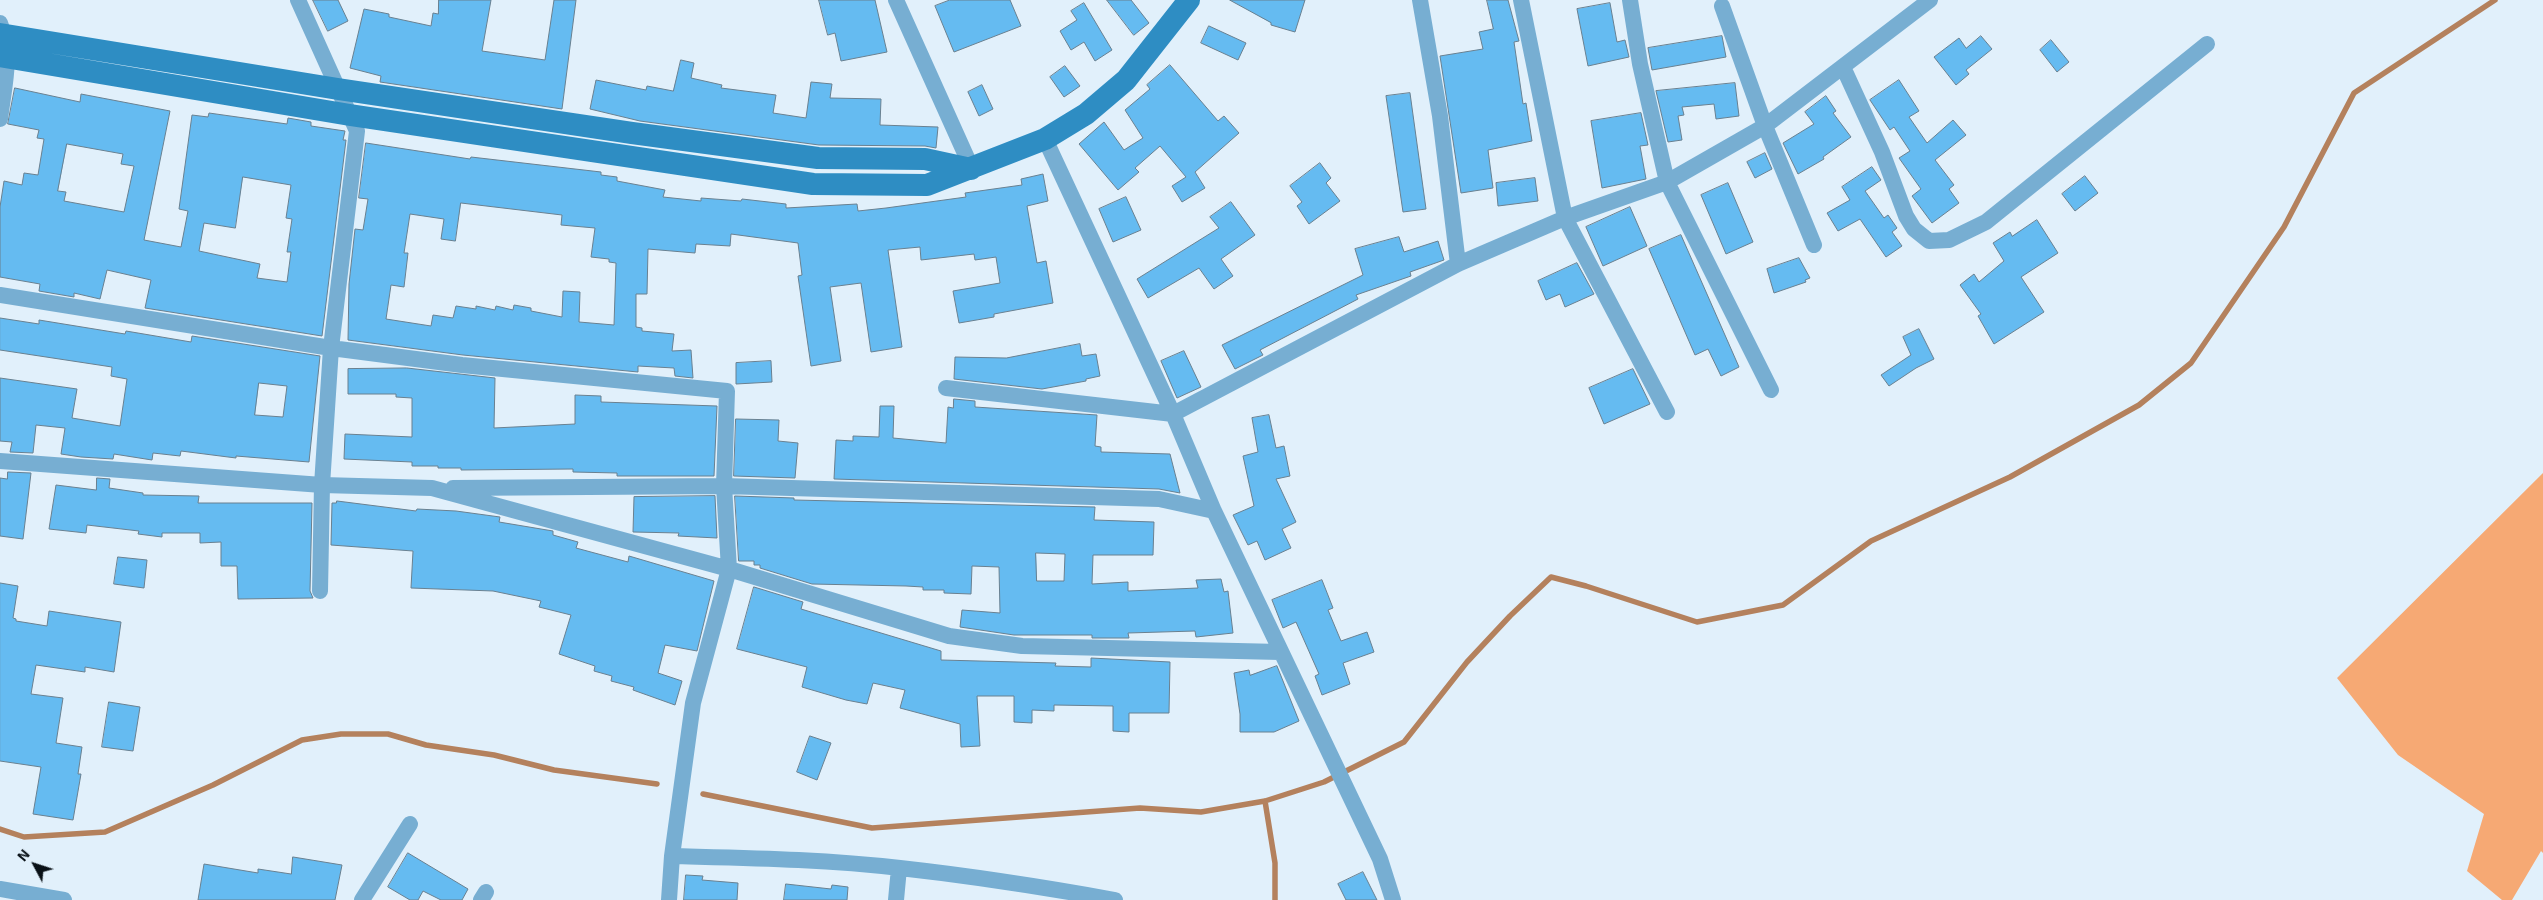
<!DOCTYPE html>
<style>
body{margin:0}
#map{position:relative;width:2543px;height:900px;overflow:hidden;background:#e1f0fb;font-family:"Exo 2",sans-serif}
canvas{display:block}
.north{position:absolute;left:10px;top:840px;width:50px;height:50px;-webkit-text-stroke:4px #e1f0fb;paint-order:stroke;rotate:310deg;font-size:14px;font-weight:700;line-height:20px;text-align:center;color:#091117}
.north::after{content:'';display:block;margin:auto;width:18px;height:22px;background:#091117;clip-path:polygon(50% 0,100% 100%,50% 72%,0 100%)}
</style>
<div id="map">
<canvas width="2543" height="900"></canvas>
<div class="north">N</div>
</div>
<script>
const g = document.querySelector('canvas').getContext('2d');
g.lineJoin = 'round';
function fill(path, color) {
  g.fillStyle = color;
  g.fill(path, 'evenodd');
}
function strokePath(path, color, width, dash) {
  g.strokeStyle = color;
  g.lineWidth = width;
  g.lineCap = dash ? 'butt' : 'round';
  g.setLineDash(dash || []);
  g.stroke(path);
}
fill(new Path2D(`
 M2543,473V853L2541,851L2512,900H2502L2467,871L2484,814L2398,755L2337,678Z`), '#f6a974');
strokePath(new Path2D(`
 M703,794L872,828L1140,808L1201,812L1265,801L1324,782L1404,742L1467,662L1510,616L1551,577L1586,586L1697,622L1783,605L1871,541L2010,477L2139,405L2191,363L2284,227L2354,93L2495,0
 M1265,801L1275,863V900
 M0,829L24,837L105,832L213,785L302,740L341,734H388L426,745L494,755L554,770L657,784`), '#b4815d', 5.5);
const building = new Path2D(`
 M313,0H338L348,21L328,31Z
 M439,0H491L482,51L545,60L554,0H576L562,109L380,82L381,76L350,68L364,9L389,14V17L431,26L433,13L438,14Z
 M819,0H875L887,52L841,61L835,33L828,35Z
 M950,0H1010L1021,26L954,52L935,6Z
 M1107,0H1131L1149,23L1134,35Z
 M1230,0H1305L1295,32L1271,25V23Z
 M1487,0H1508L1519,41L1514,42L1523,104L1526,103L1532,141L1488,150L1493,188L1461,193L1440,56L1483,49L1479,32L1493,29Z
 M1084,3L1112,50L1095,61L1084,42L1071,50L1060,31L1077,20L1071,11Z
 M1610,3L1617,42L1625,40L1629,57L1588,66L1577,9Z
 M1209,26L1246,43L1238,60L1201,43Z
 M1722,36L1726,57L1652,70L1648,48Z
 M1981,36L1992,49L1966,70L1969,74L1956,85L1934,57L1959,38L1966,48Z
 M2051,40L2069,62L2057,72L2040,50Z
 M681,60L694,63L691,78L722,85L721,88L776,95L773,113L806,118L811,82L832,84L830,98L881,99L880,125L938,127L936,148L925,146L819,145L640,121L590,109L596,80L646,90L647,86L673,91Z
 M1170,65L1218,121L1224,116L1239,133L1195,172L1205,188L1182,202L1172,186L1186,177L1160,146L1135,168L1139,172L1118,190L1079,144L1104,122L1124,150L1143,138L1125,110L1150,89L1147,85Z
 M1065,66L1080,86L1064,97L1050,77Z
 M1899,80L1919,111L1909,117L1927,143L1953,120L1966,135L1935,160L1954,185L1949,189L1959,203L1932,223L1912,196L1921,189L1899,158L1910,151L1894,127L1890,130L1870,100Z
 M1735,83L1739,116L1716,119L1714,104L1682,107L1684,115L1678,116L1682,140L1668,142L1656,91Z
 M982,85L993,109L979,116L968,92Z
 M15,88L80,102L81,94L170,111L144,240L181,247L188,211L179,209L192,115L208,117L209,113L287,124L288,118L311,122V126L345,131L343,140H346L322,336L145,308L151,280L107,270L100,299L74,293V297L39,291L40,284L0,277V207L4,181L22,185L24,173L38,175L44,139L37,138L39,130L8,124ZM67,144L123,154L121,164L134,166L124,212L64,201L66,192L58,191ZM243,177L291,185L286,218L292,219L287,252H291L287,282L257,278L260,264L199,251L204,223L235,228Z
 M1410,93L1426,209L1403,212L1386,96Z
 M1826,96L1836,111L1833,113L1851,137L1823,157L1824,159L1798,174L1783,143L1814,124L1805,112Z
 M1641,113L1648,145L1640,146L1646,179L1602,188L1591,121Z
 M366,143L470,159L471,157L601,172V175L617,177V181L665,190L663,197L701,201V198L741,201L742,199L786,204V208L857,204L858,211L886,208L966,197L965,193L1022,185L1021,179L1043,174L1048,201L1027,206L1037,263L1046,261L1053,303L994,314V317L959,323L953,291L1000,283L996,257L975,260L974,254L921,260L920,247L888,250L902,347L871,352L861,283L830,287L841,361L811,366L798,276L802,275L798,243L731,234L730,246L696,244L695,253L648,249L647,294H636V327L642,328V331L674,334L672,351L691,350L693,378L675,376L674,368L638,366V372L463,355L348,340L349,284L355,229L363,230L368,199L359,198ZM461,203L562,215L561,225L595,228L591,257L609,259V262L616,263L614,325L579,322L580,292L563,291L562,317L531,311V308L514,305L513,310L496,306L495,310L476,306V309L456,306L453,318L433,315L431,326L386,319L391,285L404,287L408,253H404L410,214L444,219L441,239L455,241Z
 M1765,153L1772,169L1755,178L1747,162Z
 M1320,163L1331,178L1326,183L1340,201L1309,224L1297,206L1302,202L1290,186Z
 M1872,167L1881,180L1865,191L1884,218L1888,215L1897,228L1892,232L1902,246L1886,257L1860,219L1838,231L1827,213L1850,200L1842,187Z
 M2085,176L2098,193L2075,211L2062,194Z
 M1535,178L1538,201L1498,206L1496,183Z
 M1728,183L1753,242L1726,254L1701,195Z
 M1126,197L1141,230L1113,242L1099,209Z
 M1231,202L1255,235L1221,259L1233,276L1214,289L1199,268L1148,298L1137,279L1219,228L1210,217Z
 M1630,207L1647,246L1603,266L1586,227Z
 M2037,220L2058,253L2021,277L2044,312L1994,344L1978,316L1981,314L1960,285L1974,274L1979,282L2004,261L1993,243L2010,232L2012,236Z
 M1681,235L1739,367L1721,376L1708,349L1695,355L1649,249Z
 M1399,237L1404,252L1438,241L1444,260L1410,272L1411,276L1356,295L1358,299L1260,350L1263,355L1235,369L1222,345L1363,275L1355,249Z
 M1799,258L1810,278L1805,280L1806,282L1774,293L1767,269Z
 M1577,263L1594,294L1565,307L1560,294L1546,300L1538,281Z
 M0,318L39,324V320L125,334L126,331L191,342L192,336L320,356L309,462L236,456V458L181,451L180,456L153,453L152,460L114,454L113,459L81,457L61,454L65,428L36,425L33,453L10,452L12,442L0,441V378L77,389L72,418L120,426L127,379L111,376L112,367L0,350ZM259,383L287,386L283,417L255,415Z
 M1919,329L1934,359L1916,368L1889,386L1881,375L1911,355L1903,337Z
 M1080,344L1082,356L1096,354L1100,376L1086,379V381L1042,389L954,379L955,357L1006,358Z
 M1184,351L1201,387L1177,398L1161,361Z
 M771,361L772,382L736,384V363Z
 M407,368L495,378L494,428L575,424V395L601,396V402L717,406L714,476H617V473L573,472V469L461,470V468H438V466H412V462L344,459L345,434L412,437V398L396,397V394H348V369Z
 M1633,369L1650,404L1604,424L1589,388Z
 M954,399L975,401V407L1097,415L1095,446L1101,447V452L1170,454L1180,493L1159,489L834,479L836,440L853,441V436L879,437L880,406H894L893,438L946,443L948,407L953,408Z
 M1269,415L1276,448L1284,446L1290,476L1276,479L1296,522L1282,529L1291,548L1265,560L1257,541L1248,545L1233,515L1254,506L1243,456L1258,452L1252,418Z
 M736,419L779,420L778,441L798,443L795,478L734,476Z
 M8,472L31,473L23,539L0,536V478L7,479Z
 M97,478L110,479L109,488L143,493V495L199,496L198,503H312L310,591L313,598L238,599L237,566H221V542L200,543V533H162V537L138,534L139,531L87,525L86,533L49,529L56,485L96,490Z
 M715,496L717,538L678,536L679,533L633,532L634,497Z
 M735,496L794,498V500L1095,507L1094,520L1154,522L1153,555H1093L1092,584L1128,582V591L1198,588L1196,580L1221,579L1224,592L1228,591L1233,633L1196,637L1195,631L1128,633L1129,638H1092V635H1014L960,627L962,610L1000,613L999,567L972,566L971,594L944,593V590H923V587L906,586L812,584L760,568V565H754V561H739ZM1036,553L1065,554L1064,581H1037Z
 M337,501L416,511L417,509L456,511L500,517L499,522L553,531V535L578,542L576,548L628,562L629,556L714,581L697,651L665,645L658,673L682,681L675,705L633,690L634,687L611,681L612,676L594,671L595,666L559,654L571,615L539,607L541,601L493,591L411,588L413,551L331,545L332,503H336Z
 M118,557L147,560L144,588L114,584Z
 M1322,580L1333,608L1328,610L1341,641L1367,632L1374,652L1343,663L1350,684L1322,695L1315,676L1319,674L1296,622L1283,628L1272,600Z
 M0,583L18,586L13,618L16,619V621L47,626L49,611L121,622L114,672L85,667V672L36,665L31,694L63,698L56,743L82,747L78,774H81L73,820L33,814L41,767L0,761Z
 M754,587L803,602L801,609L941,651V660L1056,663L1055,666L1091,667V658L1170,662L1169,713H1129V732L1113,731V706L1054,705V711L1032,710V723L1014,722V696H977L980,746L961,747L960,724L900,708L905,690L873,683L867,704L846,700L802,687L807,667L737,649Z
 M1277,666L1299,721L1274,732H1240V714L1234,673L1249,670L1250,675Z
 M109,702L140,707L133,751L102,747Z
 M810,736L831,743L817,780L797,772Z
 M408,853L468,889L462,900H441L423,891L418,900H410L388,887Z
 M293,857L342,865L335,900H198L204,864L258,873V869L291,874Z
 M1363,872L1377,900H1346L1338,884Z
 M686,875L703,876L702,880L738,883L737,900H684Z
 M786,884L831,889L832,885L848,887L847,900H784Z`);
fill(building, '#65bbf1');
strokePath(building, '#698090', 1);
strokePath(new Path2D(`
 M298,0L357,131L331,348L322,485L320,591
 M896,0L972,169
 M1420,0L1440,116L1458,264
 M1521,0L1565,218L1667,412
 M1630,0L1640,64L1667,182L1771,390
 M1722,6L1765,126L1814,245
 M0,23C13,54 4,86 0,119
 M1843,67L1882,152L1906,216L1914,229L1929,241L1949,240L1986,222L2207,44
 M1045,139L1173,414L1214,511L1380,859L1393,900
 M0,295L331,348L462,365L727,391L724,486L729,569L693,703L672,856L669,900
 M946,388L1173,414L1458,264L1565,218L1667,182L1765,126L1930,0
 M0,461L322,485L432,488L729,569L949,636L1022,646L1280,652
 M453,488L724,486L1159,499L1214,511
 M672,856C748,858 824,859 900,868C972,876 1043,887 1115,900
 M0,889L64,900
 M362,900L410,824
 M481,900L486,892
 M896,900L899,868`), '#77aed2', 16);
strokePath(new Path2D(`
 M0,34L338,89L632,133L818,158L925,159L971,169
 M0,56L350,115L813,184L927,185L1045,139L1086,114L1126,80L1189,0`), '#2e8dc3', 22);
</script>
